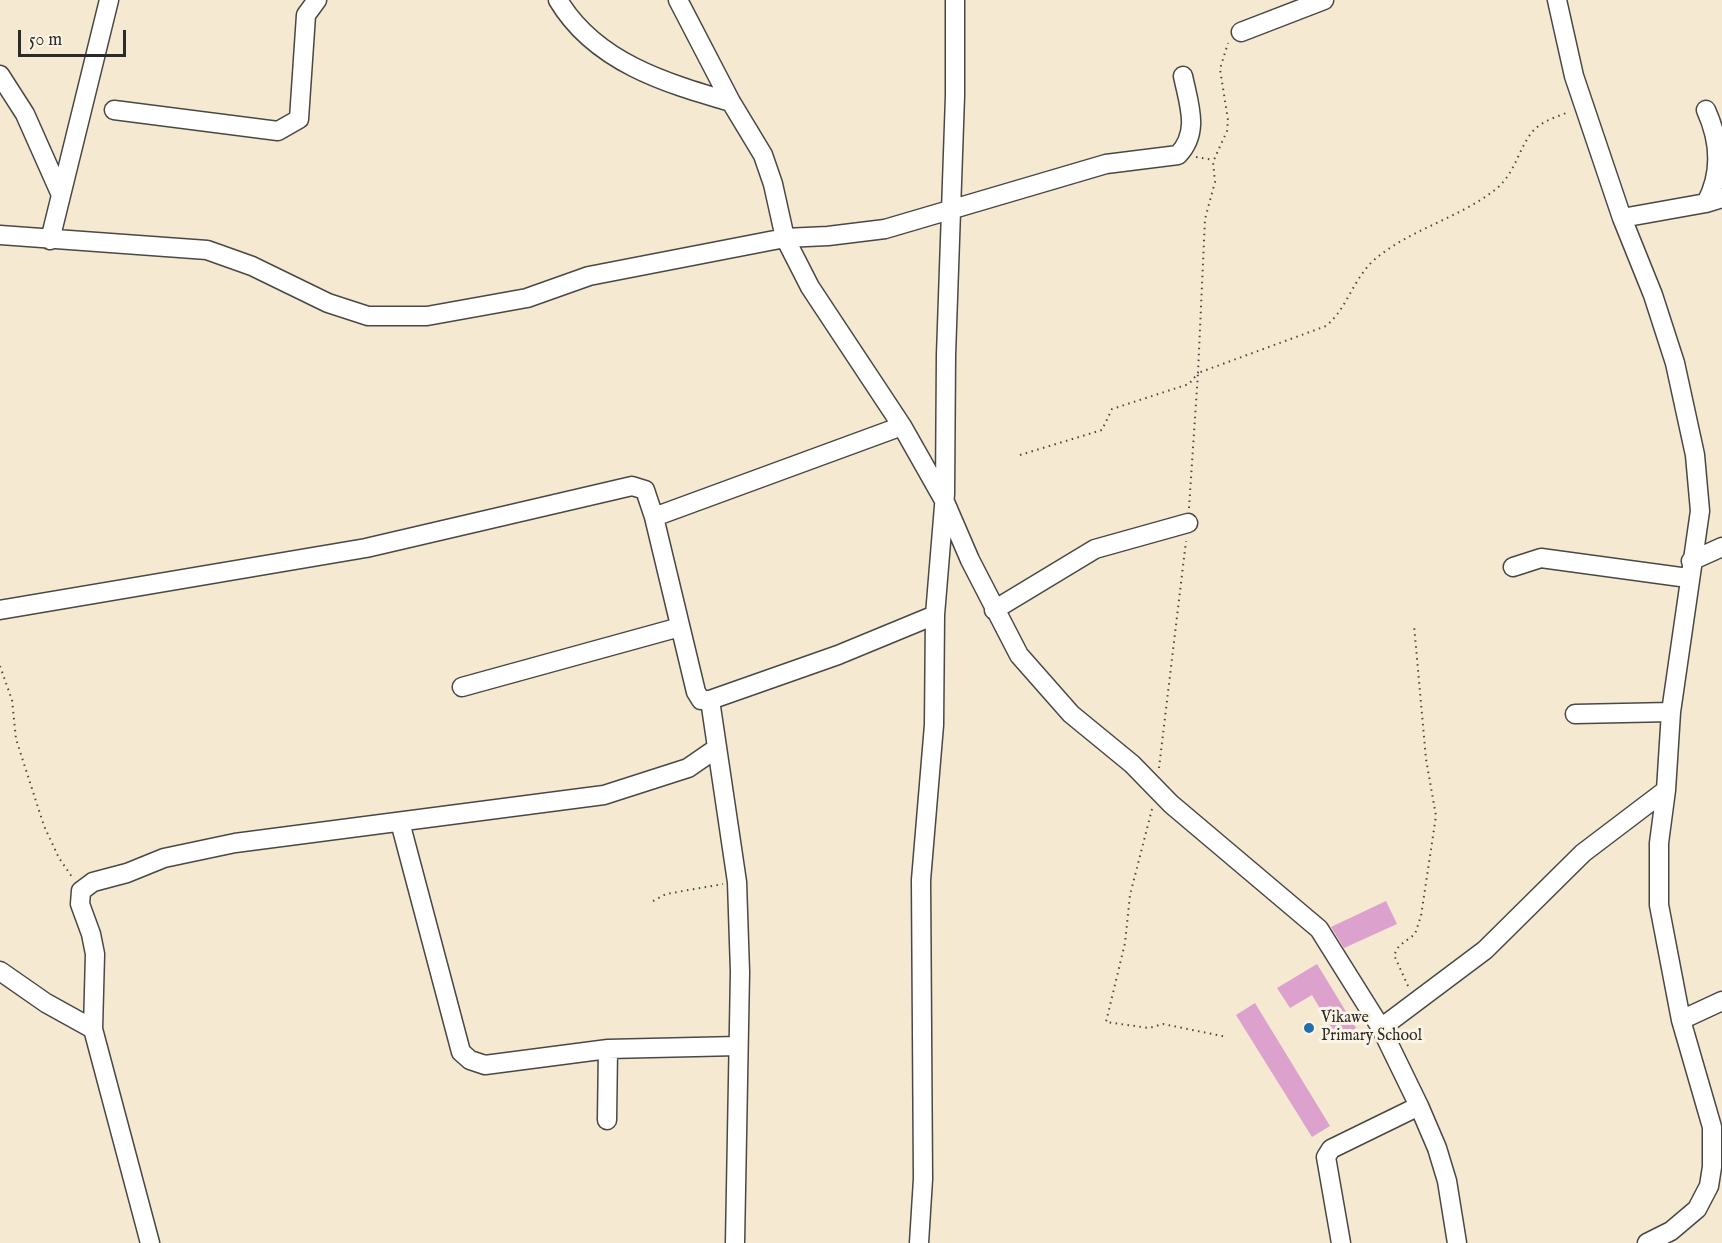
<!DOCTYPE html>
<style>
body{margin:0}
#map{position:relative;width:1722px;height:1243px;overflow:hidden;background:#f5e9d1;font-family:"IM FELL English",serif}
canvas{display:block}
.scale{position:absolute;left:18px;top:30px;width:108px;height:27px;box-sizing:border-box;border:3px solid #2b2b2b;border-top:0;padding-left:8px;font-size:18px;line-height:21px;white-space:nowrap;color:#2b2b2b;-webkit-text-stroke:4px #fcf5e5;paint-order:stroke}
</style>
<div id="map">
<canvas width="1722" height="1243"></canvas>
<div class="scale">50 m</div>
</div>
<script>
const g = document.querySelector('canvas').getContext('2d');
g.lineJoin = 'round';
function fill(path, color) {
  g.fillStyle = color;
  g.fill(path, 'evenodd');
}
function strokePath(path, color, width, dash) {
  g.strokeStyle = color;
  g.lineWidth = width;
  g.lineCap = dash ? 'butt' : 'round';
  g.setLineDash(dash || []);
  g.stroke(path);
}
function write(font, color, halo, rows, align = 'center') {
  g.font = font + ' "IM FELL English",serif';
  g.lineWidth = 6;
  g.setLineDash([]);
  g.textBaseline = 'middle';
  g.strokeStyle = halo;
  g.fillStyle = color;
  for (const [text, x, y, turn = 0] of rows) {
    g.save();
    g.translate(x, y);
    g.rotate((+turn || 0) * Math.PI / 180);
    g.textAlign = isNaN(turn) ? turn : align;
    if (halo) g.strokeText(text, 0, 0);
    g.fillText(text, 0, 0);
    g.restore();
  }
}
fill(new Path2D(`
 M1386,901L1397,924L1344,948L1331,927Z
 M1317,964L1356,1028L1338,1039L1312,995L1290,1008L1277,988Z
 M1255,1003L1330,1126L1312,1137L1236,1015Z`), '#dca1cd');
const minor = new Path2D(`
 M558,0C595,62 665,83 731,102
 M678,0L731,102L763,155L773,184L785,238L810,287L902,426L945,502L970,560L1019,655L1071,714L1132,764L1171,804L1319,929L1381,1028L1419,1106L1437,1148L1447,1181L1457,1243
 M1557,0L1574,76L1622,218L1653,295L1675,363L1695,455L1700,511L1671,712L1666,790L1659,843V905L1681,1020L1712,1127V1167L1709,1186L1697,1209L1671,1231L1647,1243
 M1241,32L1324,0
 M0,75L25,114L61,195
 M114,110L278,131L299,119L306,15L317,0
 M1706,110C1720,141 1722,173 1706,203
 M1622,218L1706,203L1722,198
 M0,235L207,250L252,266L328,303L368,316H427L527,298L589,276L785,238L828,236L885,229L1106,164L1178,155C1200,132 1189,105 1183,76
 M50,240L109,0
 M654,517L902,426
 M1691,561L1722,547
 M1513,567L1541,558L1688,578
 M0,610L366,548L632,486L645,490L654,517L696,692L701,700H710L838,655L935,615
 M994,610L1095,549L1188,523
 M462,687L680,627
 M710,700L737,882L740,972L735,1243
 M1575,714L1671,712
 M400,822L461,1052L470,1060L485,1065L608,1049L738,1046
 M0,971L46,1003L93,1029
 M1681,1020L1722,1001
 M1381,1028L1485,950L1583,853L1666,790
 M607,1120L608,1049
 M150,1243L93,1029L95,954L91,934L80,904L81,891L93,882L127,873L164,858L235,843L604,795L688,768L717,748
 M919,1243L923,1179L921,880L934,725L935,615L945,494L946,355L955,96V0
 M1341,1243L1326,1157L1331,1149L1419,1106`);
strokePath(minor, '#494844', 21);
strokePath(new Path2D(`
 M1196,157L1213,160
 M1020,455L1102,430L1112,409L1189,384L1198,373L1205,219L1215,182L1213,162L1227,131L1228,120L1220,69L1228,43
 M1189,508L1198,373L1326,326C1347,309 1353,279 1374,260C1410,229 1460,218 1496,189C1517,172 1519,144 1536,128C1545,120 1559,116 1569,112
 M0,666L12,700L16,739L44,826L59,858L72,877
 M1159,768L1186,541
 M1152,809L1130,895L1125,943L1106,1022L1149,1028L1163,1024L1227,1037
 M653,901L666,894L723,884
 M1408,986L1394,955L1399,946L1415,934L1421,916L1436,816L1426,759L1414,625`), '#494844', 2, [1.5, 4.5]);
strokePath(minor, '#fff', 18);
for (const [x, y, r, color] of [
 [1309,1028,6,"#1f6fb2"]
]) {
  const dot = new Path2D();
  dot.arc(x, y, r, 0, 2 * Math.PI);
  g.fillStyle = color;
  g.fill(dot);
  strokePath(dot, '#fcf5e5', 2);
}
write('16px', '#2b2b2b', '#fcf5e5', [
 ["Vikawe",1321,1019],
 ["Primary School",1321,1037]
], 'left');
</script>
